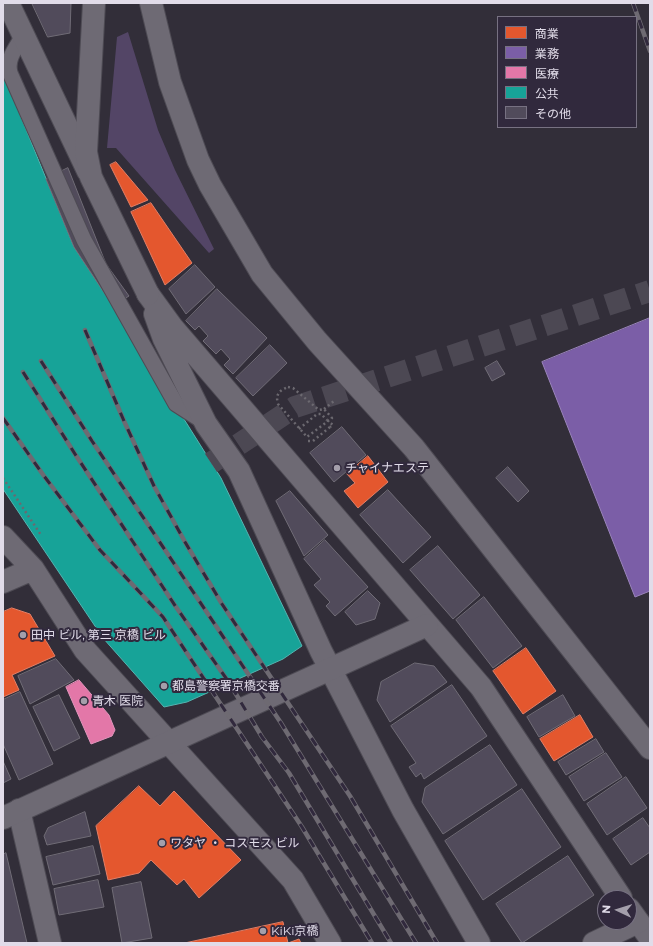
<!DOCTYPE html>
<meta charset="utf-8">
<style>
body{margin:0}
#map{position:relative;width:653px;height:946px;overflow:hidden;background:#322e39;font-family:Montserrat,"Noto Sans JP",sans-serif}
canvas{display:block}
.frame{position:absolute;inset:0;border:4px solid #e1dce9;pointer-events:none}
.legend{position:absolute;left:497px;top:16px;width:140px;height:112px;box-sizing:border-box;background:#31293d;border:1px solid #777182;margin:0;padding:5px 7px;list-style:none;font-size:12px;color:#e1dce9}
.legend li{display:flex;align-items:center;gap:8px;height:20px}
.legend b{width:20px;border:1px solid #777182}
.north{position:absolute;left:597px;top:890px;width:40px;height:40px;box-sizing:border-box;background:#31293d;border:1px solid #777182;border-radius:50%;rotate:274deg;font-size:11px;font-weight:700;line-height:16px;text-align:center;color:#e1dce9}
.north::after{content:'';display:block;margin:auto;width:14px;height:18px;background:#a49fab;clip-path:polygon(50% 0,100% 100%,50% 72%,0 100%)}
</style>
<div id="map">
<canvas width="653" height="946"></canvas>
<div class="frame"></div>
<ul class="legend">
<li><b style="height:11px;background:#e4572e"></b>商業</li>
<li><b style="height:11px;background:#7b5ea7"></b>業務</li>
<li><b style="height:11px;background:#e377a8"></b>医療</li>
<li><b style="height:11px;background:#17a398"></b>公共</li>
<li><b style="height:11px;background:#514b5b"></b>その他</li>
</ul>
<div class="north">N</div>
</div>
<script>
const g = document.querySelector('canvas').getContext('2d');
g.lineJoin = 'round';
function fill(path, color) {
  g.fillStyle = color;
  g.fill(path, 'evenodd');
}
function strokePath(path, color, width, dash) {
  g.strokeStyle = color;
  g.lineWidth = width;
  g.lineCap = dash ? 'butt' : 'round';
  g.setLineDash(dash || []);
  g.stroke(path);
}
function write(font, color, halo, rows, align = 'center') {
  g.font = font + ' Montserrat,"Noto Sans JP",sans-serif';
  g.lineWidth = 4;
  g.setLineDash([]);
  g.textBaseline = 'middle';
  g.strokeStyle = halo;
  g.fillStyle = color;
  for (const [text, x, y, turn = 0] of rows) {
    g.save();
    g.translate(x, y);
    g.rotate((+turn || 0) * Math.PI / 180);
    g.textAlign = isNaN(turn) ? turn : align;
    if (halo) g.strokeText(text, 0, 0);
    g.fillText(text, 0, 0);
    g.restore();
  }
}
fill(new Path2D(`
 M128,32L158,130L175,170L214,249L209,253L116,148H107L117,37Z`), '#534566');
const shops = new Path2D(`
 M116,162L148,200L131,207L110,165Z
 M151,203L192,263L165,285L131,212Z
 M368,456L388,482L358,508L344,491L355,483L347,474Z
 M12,608L30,614L55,656L12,675L19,690L3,697V612Z
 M526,648L556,691L523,714L493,671Z
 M580,715L593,737L554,761L540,739Z
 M139,786L160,806L174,791L241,860L199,898L184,879L177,885L151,860L139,873L108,880L96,826Z
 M283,922L288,943L299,939L301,943H185Z`);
fill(shops, '#e4572e');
strokePath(shops, '#e37f66', 1);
const offices = new Path2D(`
 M650,318V591L635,597L542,362Z`);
fill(offices, '#7b5ea7');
strokePath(offices, '#9a84bb', 1);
const health = new Path2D(`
 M79,680L109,715L115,730L112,736L91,744L66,687Z`);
fill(health, '#e377a8');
strokePath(health, '#e295bc', 1);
const public = new Path2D(`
 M3,73L74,247L113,306L221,478L302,646L283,659L187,702L164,707L103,638L3,489Z`);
fill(public, '#17a398');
strokePath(public, '#54b4b0', 1);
const building = new Path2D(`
 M32,3H71L70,33L48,37Z
 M68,168L106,264L129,296L113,306L74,247L46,179Z
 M195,265L215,287L186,314L169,289Z
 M217,289L267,338L233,374L224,365L230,359L221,349L216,354L203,341L208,336L199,326L195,330L186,321Z
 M270,345L287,363L253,396L236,378Z
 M497,361L505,374L492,381L485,368Z
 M342,427L366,455L334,482L310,453Z
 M508,467L529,491L518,502L496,478Z
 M388,490L431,537L403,563L360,515Z
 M290,491L328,535L304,556L276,501Z
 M325,540L368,587L335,616L326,606L330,602L314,585L321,579L304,559Z
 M438,546L480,595L453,619L410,570Z
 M368,591L380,603L375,619L356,625L345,612Z
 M484,597L522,646L493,668L456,620Z
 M56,659L74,680L30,704L18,676Z
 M415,663L434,666L447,682L390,722L377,700L381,682Z
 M452,685L487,736L424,779L421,773L416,777L409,767L416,763L391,726Z
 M20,692L53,764L19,780L3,744V700Z
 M59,695L80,738L54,751L33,707Z
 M563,695L575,716L539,737L527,717Z
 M596,739L604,752L566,775L558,762Z
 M490,745L517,785L443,834L422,802L425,788Z
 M606,753L622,777L584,801L569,777Z
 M3,761L11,779L3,783Z
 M626,777L647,808L607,835L587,804Z
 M522,789L561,847L483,900L445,841Z
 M85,812L91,836L47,845L44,836L48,828Z
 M643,818L650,828V852L631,865L613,839Z
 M93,846L100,874L53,885L46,857Z
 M6,853L27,943H3V855Z
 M568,856L594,895L522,943L496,904Z
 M98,880L104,907L59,915L54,889Z
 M141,882L152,938L122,943L112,888Z`);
fill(building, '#514b5b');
strokePath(building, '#706c76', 1);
strokePath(new Path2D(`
 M211,463L295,407L650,291`), '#4c4853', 22, [22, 11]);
const service = new Path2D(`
 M24,34C17,47 6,58 10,73L84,240L176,404L204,422`);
const minor = new Path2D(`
 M8,3L88,171
 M151,3L170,82L198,160L210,185L262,274L317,341L414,448L650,748
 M148,294L172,327L481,687L621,898
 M155,314L164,339L206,424L239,471L321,651L403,810L479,943
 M3,537L33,569L85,650L293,880L330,943
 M3,582L33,569
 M19,810L50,943
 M629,909L650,938`);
const tertiary = new Path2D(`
 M94,3L86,152L91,177L148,294
 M3,818L427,625
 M594,943L638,922`);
strokePath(service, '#4e4b54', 17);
strokePath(minor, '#4e4b54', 24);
strokePath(tertiary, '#4e4b54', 24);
strokePath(new Path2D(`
 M288,387L293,388L319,410L324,409L332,418L307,437L278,404C275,394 280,390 288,387Z
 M324,409L334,401
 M299,429L317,414H321L327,420
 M308,441H313L330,427
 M3,478L41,535`), '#6c6970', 2.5, [2, 3]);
strokePath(service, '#6e6a74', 15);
strokePath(minor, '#6e6a74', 22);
strokePath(tertiary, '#6e6a74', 22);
const rail = new Path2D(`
 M633,3L650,51
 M85,330L124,421L154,486L185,542L222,604L350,796L437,943
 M41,361L92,441L281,723L416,943
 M23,372L75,454L176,607L228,681L262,737L289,773L391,943
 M3,418L44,476L100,550L163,617L302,827L372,943`);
strokePath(rail, '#6e6a72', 4.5);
strokePath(rail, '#31293d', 3, [9]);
strokePath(new Path2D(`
 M327,420L333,425L330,427`), '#6c6970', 2.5, [2, 3]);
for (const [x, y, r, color] of [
 [337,468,4,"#a49fab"],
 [23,635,4,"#a49fab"],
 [164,686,4,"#a49fab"],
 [84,701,4,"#a49fab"],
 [162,843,4,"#a49fab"],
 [263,931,4,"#a49fab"]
]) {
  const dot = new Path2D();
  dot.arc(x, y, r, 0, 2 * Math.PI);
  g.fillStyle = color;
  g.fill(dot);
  strokePath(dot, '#31293d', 1.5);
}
write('12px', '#e1dce9', '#31293d', [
 ["チャイナエステ",345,468],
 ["田中 ビル, 第三 京橋 ビル",31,635],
 ["都島警察署京橋交番",172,686],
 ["青木 医院",92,701],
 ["ワタヤ ・ コスモス ビル",170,843],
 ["KiKi京橋",271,931]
], 'left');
</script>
